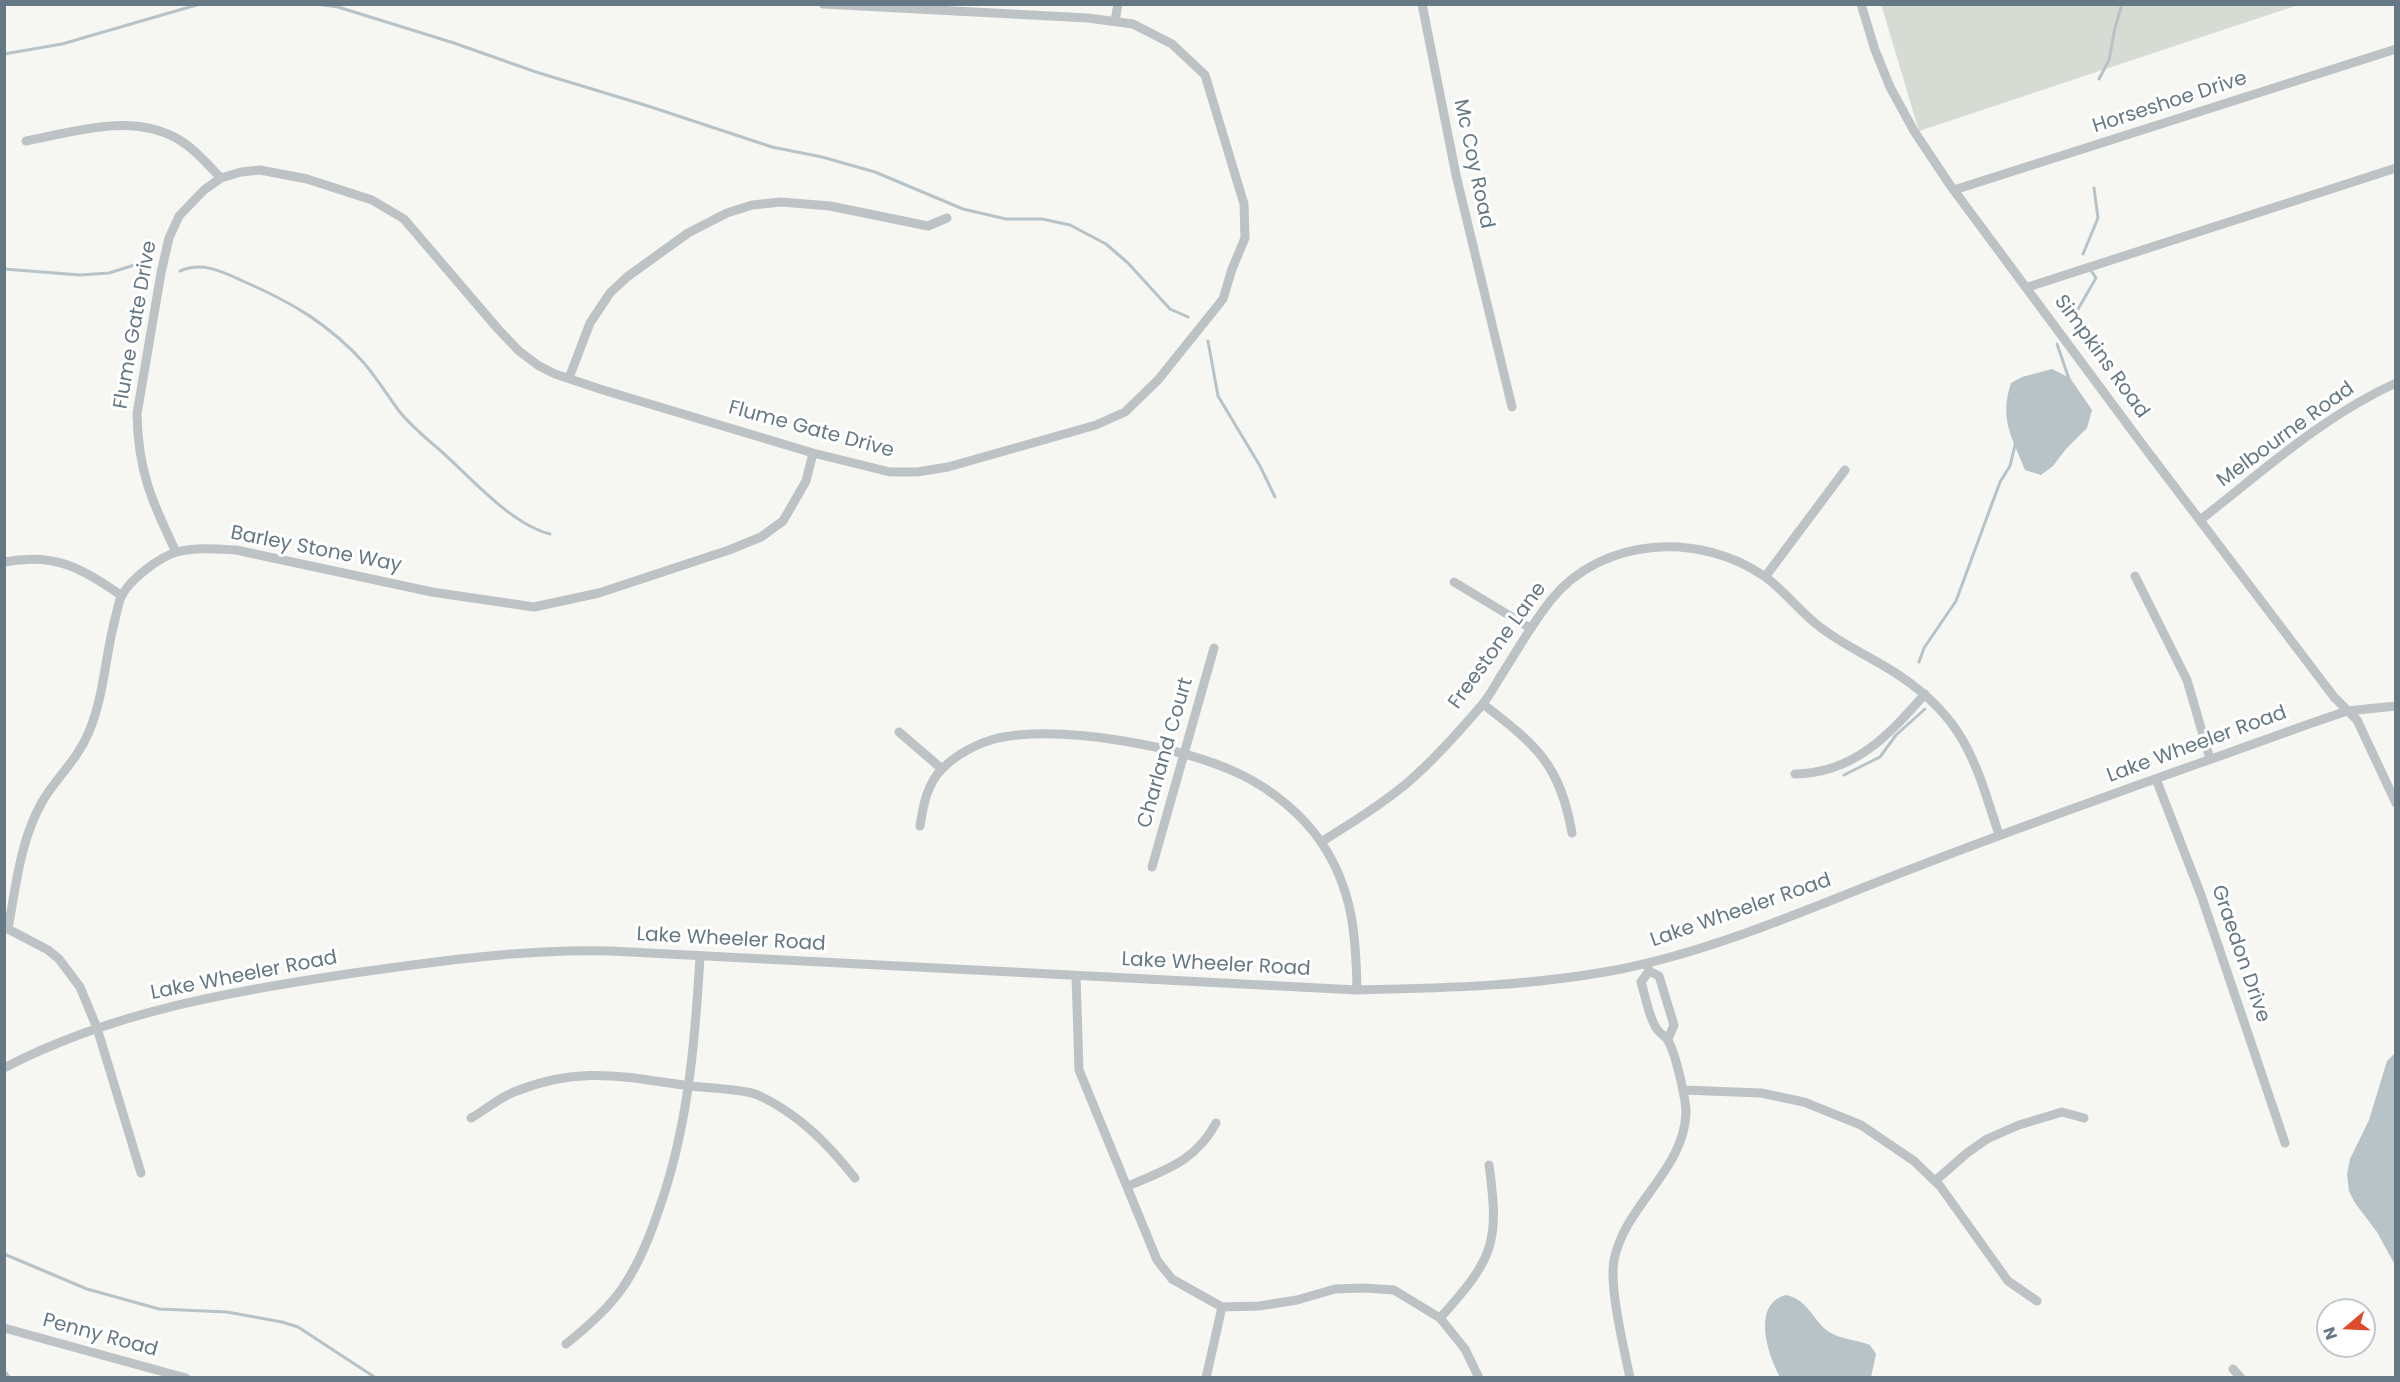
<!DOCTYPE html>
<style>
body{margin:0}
#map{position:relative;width:2400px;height:1382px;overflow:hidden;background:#f6f6f3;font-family:Poppins,sans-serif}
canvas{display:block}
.frame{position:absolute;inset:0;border:6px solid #667883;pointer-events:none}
.north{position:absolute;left:2316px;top:1298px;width:60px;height:60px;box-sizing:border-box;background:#fff;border:2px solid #c2c9cd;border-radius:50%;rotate:251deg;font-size:16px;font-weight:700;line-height:24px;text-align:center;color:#667883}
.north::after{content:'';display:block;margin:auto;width:21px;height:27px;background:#dd4c2d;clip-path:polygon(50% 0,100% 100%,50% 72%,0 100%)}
</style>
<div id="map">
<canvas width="2400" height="1382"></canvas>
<div class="frame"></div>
<div class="north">N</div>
</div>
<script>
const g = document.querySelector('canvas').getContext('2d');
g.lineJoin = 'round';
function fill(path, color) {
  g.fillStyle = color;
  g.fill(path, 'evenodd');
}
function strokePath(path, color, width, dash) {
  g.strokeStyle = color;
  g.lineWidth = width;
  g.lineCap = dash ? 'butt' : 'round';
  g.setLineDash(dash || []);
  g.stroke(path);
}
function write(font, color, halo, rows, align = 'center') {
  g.font = font + ' Poppins,sans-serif';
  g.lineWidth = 6;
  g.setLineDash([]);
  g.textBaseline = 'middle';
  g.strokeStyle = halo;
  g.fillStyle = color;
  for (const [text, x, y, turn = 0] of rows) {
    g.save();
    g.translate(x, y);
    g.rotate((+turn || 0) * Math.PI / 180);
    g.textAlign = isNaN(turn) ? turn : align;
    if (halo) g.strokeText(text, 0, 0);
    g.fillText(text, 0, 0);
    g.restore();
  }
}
fill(new Path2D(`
 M1881,4L2298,5L1919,131Z`), '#d6dbd3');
fill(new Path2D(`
 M2052,369L2070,378L2092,410L2087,428L2066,449L2053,466L2041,475L2025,470C2012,437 1999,419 2011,383L2022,377Z
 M2395,1053V1265L2377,1232L2355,1203L2349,1191L2347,1174L2350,1159L2369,1120L2387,1061Z
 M1786,1295C1809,1300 1812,1320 1829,1332C1839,1339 1857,1340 1870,1345L1876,1354L1871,1377H1780C1768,1355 1751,1304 1786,1295Z`), '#b7c3c7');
strokePath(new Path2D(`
 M317,4L338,7L454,43L536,72L648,106L772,147L822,157L875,172L963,209L1006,219H1042L1070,225L1106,244L1128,263L1170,309L1188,317
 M4,54L62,44L200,4
 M2099,79L2109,60L2115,28L2122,4
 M2083,254L2098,218L2094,188
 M4,269L80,275L109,273L141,263
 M180,271C203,261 223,272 245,282C291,302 329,324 364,363C377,378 387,395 399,411C411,426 427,439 442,452C471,478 511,524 550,534
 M2070,323L2096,278L2092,272
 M1208,341L1218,396L1260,466L1275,497
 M2057,344L2069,379
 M1919,662L1924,648L1956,601L2000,482L2010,466L2016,441
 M1844,775L1880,757L1896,735L1925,709
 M4,1254L87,1289L159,1309L227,1312L282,1322L298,1327L376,1378`), '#b7c3c7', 3);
strokePath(new Path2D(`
 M1422,4L1456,175L1512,407
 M1861,4L1875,50L1890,87L1914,131L1950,185L2142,444L2334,697L2357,720L2396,803
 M1115,21L1118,4
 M26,141C74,132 130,113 176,138C193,147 207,164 221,178
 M1954,190L2396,49
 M2028,287L2396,168
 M569,378L590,323L610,293L627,277L688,233L727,213L752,205L781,202L830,206L928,226L947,218
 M2200,520C2262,472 2323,416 2396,383
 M176,552C152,502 138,471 137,414L161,273L169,238L179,216L204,190L221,178L241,172L260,170L307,179L372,200L404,219L498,329L519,351L539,366L555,374L603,390L813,453L890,472H917L948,467L1096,425L1125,412L1158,380L1223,299L1232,269L1245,238L1244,204L1205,75L1172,44L1133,24L1088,18L823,4
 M4,562C55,552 81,568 122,596
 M2135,576L2187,680L2210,759
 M1765,577L1845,470
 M1454,582L1530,628
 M1483,704C1536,745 1560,764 1572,833
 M899,732L942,769
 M1795,774C1854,773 1888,736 1925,694
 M2156,779L2201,895L2285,1143
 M920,826C923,806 927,783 943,768C957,754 978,743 998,738C1063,725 1182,746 1242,775C1272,790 1302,814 1321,842C1353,889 1356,936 1357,990
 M1321,842C1350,824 1379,806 1406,784C1433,761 1458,733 1481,706C1489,697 1495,685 1502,674C1518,649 1532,624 1551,600C1603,536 1699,532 1764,576C1784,590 1800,612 1820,627C1844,646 1874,658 1900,676C1966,720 1976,764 1999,835
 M1152,867L1214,648
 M4,929H8L48,950L59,959L80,987L97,1028L141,1173
 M8,929C16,886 20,841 42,802C56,778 77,760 88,734C104,698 105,657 115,619C117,612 118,604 121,597C129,580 159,557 177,552C196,547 217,549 236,550L432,592L534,607L599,593L729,550L761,537L783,521L806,481L813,453
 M1648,967L1649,971L1659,976L1674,1025L1668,1039
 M1076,976L1079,1070L1157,1260L1172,1279L1222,1307L1259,1306L1297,1300L1335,1289L1364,1288L1394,1290L1440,1318L1465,1349L1479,1378
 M4,1068C113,1011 233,991 354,973C439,961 524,949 611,951L1357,990C1446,988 1534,986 1621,969C1722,949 1823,902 1919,866C2048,816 2179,771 2309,724L2347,711L2396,706
 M1683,1090L1761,1093L1804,1102L1861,1125L1914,1161L1940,1186L2008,1281L2037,1301
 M471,1118C485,1110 499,1098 514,1092C579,1065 624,1077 690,1086C708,1088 744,1089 758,1095C799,1114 828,1144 855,1178
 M1935,1181L1967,1153L1987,1139L2019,1125L2062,1112L2084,1118
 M1128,1186C1165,1170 1196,1161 1216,1123
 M1440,1318C1493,1259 1500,1244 1489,1165
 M4,1328L186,1378
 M566,1344C586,1328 606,1311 621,1290C638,1266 649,1239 658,1212C688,1129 695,1043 700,956
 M2233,1369L2241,1378
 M4,1375L6,1378
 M1206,1378L1222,1307
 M1630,1378C1624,1348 1609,1288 1614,1260C1625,1205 1684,1170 1686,1113C1686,1099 1675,1050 1667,1039C1664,1035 1659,1033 1657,1029C1649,1019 1645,994 1641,982L1649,971`), '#bdc2c5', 9);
write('20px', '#667883', '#fff', [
 ["Horseshoe Drive",2170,103,-18],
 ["Mc Coy Road",1473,164,78],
 ["Flume Gate Drive",136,325,-80],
 ["Simpkins Road",2101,357,54],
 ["Flume Gate Drive",811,430,15],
 ["Melbourne Road",2286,435,-36],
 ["Barley Stone Way",316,550,11],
 ["Freestone Lane",1498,646,-54],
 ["Lake Wheeler Road",2197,745,-20],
 ["Charland Court",1166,753,-74],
 ["Lake Wheeler Road",1741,911,-19],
 ["Lake Wheeler Road",731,940,3],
 ["Graedon Drive",2240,954,71],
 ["Lake Wheeler Road",1216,965,3],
 ["Lake Wheeler Road",244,976,-11],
 ["Penny Road",100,1336,15]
]);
</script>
